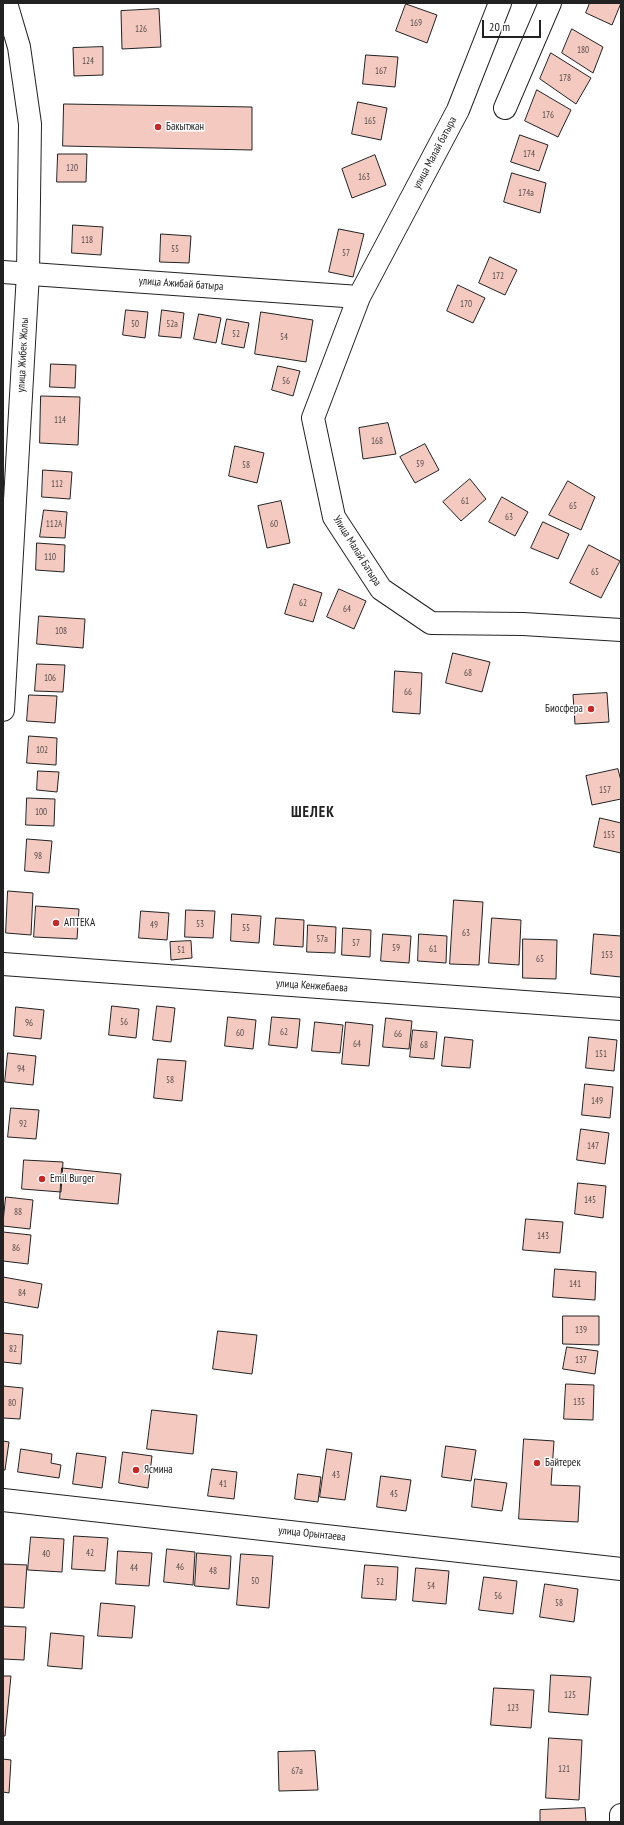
<!DOCTYPE html>
<meta charset="utf-8">
<style>
body{margin:0}
#map{position:relative;width:624px;height:1825px;overflow:hidden;background:#fff;font-family:"PT Sans Narrow",sans-serif}
canvas{display:block}
.frame{position:absolute;inset:0;border:4px solid #222;pointer-events:none}
.scale{position:absolute;left:482px;top:20px;width:59px;height:18px;box-sizing:border-box;border:2px solid #222;border-top:0;padding-left:5px;font-size:12px;line-height:14px;white-space:nowrap;color:#222;-webkit-text-stroke:3px #fff;paint-order:stroke}
</style>
<div id="map">
<canvas width="624" height="1825"></canvas>
<div class="frame"></div>
<div class="scale">20 m</div>
</div>
<script>
const g = document.querySelector('canvas').getContext('2d');
g.lineJoin = 'round';
function fill(path, color) {
  g.fillStyle = color;
  g.fill(path, 'evenodd');
}
function strokePath(path, color, width, dash) {
  g.strokeStyle = color;
  g.lineWidth = width;
  g.lineCap = dash ? 'butt' : 'round';
  g.setLineDash(dash || []);
  g.stroke(path);
}
function write(font, color, halo, rows, align = 'center') {
  g.font = font + ' "PT Sans Narrow",sans-serif';
  g.lineWidth = 3;
  g.setLineDash([]);
  g.textBaseline = 'middle';
  g.strokeStyle = halo;
  g.fillStyle = color;
  for (const [text, x, y, turn = 0] of rows) {
    g.save();
    g.translate(x, y);
    g.rotate((+turn || 0) * Math.PI / 180);
    g.textAlign = isNaN(turn) ? turn : align;
    if (halo) g.strokeText(text, 0, 0);
    g.fillText(text, 0, 0);
    g.restore();
  }
}
const building = new Path2D(`
 M590,3H621L612,25L586,13Z
 M406,4L437,15L427,43L396,31Z
 M159,9L161,47L122,49L121,11Z
 M572,29L603,47L593,73L562,53Z
 M103,47V75L74,76L73,48Z
 M551,53L591,78L576,104L540,79Z
 M366,55L398,57L395,87L363,84Z
 M537,90L571,110L558,137L525,121Z
 M358,102L387,108L381,140L352,134Z
 M64,104L252,107V150L63,146Z
 M520,135L548,145L539,171L511,162Z
 M58,154H87L86,182H57Z
 M375,155L386,185L352,198L342,169Z
 M512,173L546,183L540,213L504,202Z
 M73,225L103,227L101,255L72,253Z
 M339,229L364,234L353,277L329,272Z
 M161,234L191,236L189,263L160,262Z
 M490,257L517,270L505,295L479,283Z
 M458,285L485,298L473,323L447,311Z
 M126,310L148,312L145,338L123,335Z
 M162,310L184,313L181,338L159,336Z
 M261,312L313,320L306,362L255,354Z
 M199,314L221,318L216,343L194,339Z
 M227,319L249,323L244,348L222,344Z
 M51,364L76,365L75,388L50,387Z
 M278,366L300,371L293,396L272,390Z
 M41,396L80,397L78,445L40,443Z
 M388,423L396,454L363,459L359,428Z
 M425,444L439,470L415,483L400,457Z
 M235,446L264,453L257,483L229,476Z
 M43,470L72,472L70,499L42,497Z
 M470,479L486,499L461,521L443,502Z
 M568,481L595,497L581,530L549,515Z
 M502,497L528,512L515,536L489,522Z
 M281,501L290,543L267,548L258,506Z
 M44,510L67,512L65,538L40,537Z
 M543,522L569,534L558,559L531,548Z
 M37,543L65,545L64,572L36,570Z
 M589,545L620,561L601,598L570,583Z
 M294,584L322,593L313,622L285,614Z
 M339,589L366,601L354,629L327,617Z
 M39,616L85,619L83,648L37,644Z
 M453,653L490,662L482,692L446,683Z
 M37,664L65,665L63,692L35,691Z
 M395,671L422,673L420,714L393,712Z
 M607,693L609,722L575,724L573,695Z
 M29,695L57,696L55,723L27,721Z
 M29,736L57,738L56,765L27,763Z
 M618,769L621,781V799L592,805L586,776Z
 M38,771L59,772L57,792L37,790Z
 M27,798L55,799L54,826L26,825Z
 M600,818L621,823V853L594,847Z
 M27,839L52,841L49,873L25,871Z
 M8,891L33,893L31,935L6,933Z
 M454,900L483,902L479,965L450,964Z
 M36,906L79,909L77,939L34,937Z
 M186,910L215,911L213,938L185,937Z
 M141,911L169,913L167,940L139,938Z
 M232,914L261,916L259,943L231,941Z
 M276,918L304,920L303,947L274,945Z
 M492,918L521,920L519,965L489,963Z
 M308,925L336,927L335,953L307,952Z
 M343,928L371,930L370,957L342,955Z
 M383,934L411,936L409,963L381,961Z
 M419,934L447,936L446,963L418,961Z
 M594,934L621,936V977L591,974Z
 M523,939L557,940L556,979L523,978Z
 M191,941L192,958L171,960L170,942Z
 M112,1006L139,1009L136,1038L109,1035Z
 M157,1006L175,1008L171,1042L153,1040Z
 M16,1007L44,1010L41,1039L14,1036Z
 M228,1017L256,1020L253,1049L225,1046Z
 M272,1017L300,1019L297,1048L269,1045Z
 M386,1018L412,1021L409,1049L383,1047Z
 M315,1022L343,1025L340,1053L312,1051Z
 M346,1022L373,1025L369,1066L342,1064Z
 M413,1030L437,1032L434,1059L410,1057Z
 M445,1037L473,1040L470,1068L442,1066Z
 M589,1037L617,1040L614,1071L586,1068Z
 M8,1053L36,1056L33,1085L5,1082Z
 M158,1059L186,1061L182,1101L154,1098Z
 M585,1084L613,1087L610,1118L582,1115Z
 M11,1108L39,1110L36,1139L8,1137Z
 M581,1129L609,1133L605,1164L577,1160Z
 M24,1160L63,1162L61,1192L22,1189Z
 M62,1168L121,1174L118,1204L60,1199Z
 M578,1183L606,1186L603,1218L575,1214Z
 M6,1197L33,1200L30,1229L3,1226Z
 M526,1219L563,1222L560,1253L523,1250Z
 M3,1232L31,1235L28,1264L3,1261Z
 M555,1269L596,1272L595,1300L553,1297Z
 M3,1277L42,1284L38,1308L3,1302Z
 M563,1316H599V1345L563,1344Z
 M218,1331L257,1335L252,1374L213,1369Z
 M3,1333L23,1335L21,1364L3,1362Z
 M567,1347L598,1351L595,1374L563,1369Z
 M566,1384L594,1385L593,1420L564,1419Z
 M3,1386L23,1388L20,1419L3,1418Z
 M152,1410L197,1415L193,1454L147,1449Z
 M524,1439L554,1441L551,1485L580,1486L578,1522L519,1519Z
 M3,1441L9,1442L5,1470H3Z
 M446,1446L476,1450L471,1481L442,1477Z
 M21,1449L52,1454L51,1463L61,1465L59,1478L18,1472Z
 M327,1449L352,1453L345,1500L320,1497Z
 M123,1452L152,1456L148,1488L119,1483Z
 M77,1453L106,1457L102,1488L73,1484Z
 M212,1469L237,1472L234,1499L208,1496Z
 M298,1474L321,1477L318,1502L295,1499Z
 M381,1476L411,1480L406,1511L377,1507Z
 M475,1479L507,1483L502,1511L472,1507Z
 M74,1536L108,1538L105,1571L72,1569Z
 M31,1537L64,1539L62,1572L28,1570Z
 M167,1549L195,1552L193,1585L164,1582Z
 M118,1551L152,1553L149,1586L116,1584Z
 M197,1553L231,1556L229,1589L195,1586Z
 M241,1554L273,1556L269,1608L237,1605Z
 M3,1564L27,1565L24,1608L3,1607Z
 M365,1565L398,1567L396,1600L362,1598Z
 M416,1568L449,1571L446,1604L413,1601Z
 M484,1577L517,1581L513,1614L479,1610Z
 M545,1584L578,1589L574,1622L540,1617Z
 M101,1603L135,1606L132,1638L98,1636Z
 M3,1626L26,1627L24,1660L3,1659Z
 M51,1633L84,1636L82,1669L48,1666Z
 M551,1675L591,1677L588,1715L549,1712Z
 M3,1676H11L5,1736H3Z
 M494,1688L534,1690L531,1728L491,1725Z
 M549,1738L582,1740L579,1800L546,1798Z
 M315,1751L318,1790L279,1791L278,1752Z
 M3,1759L11,1760L9,1793L3,1792Z
 M585,1808L586,1822H540V1810Z`);
fill(building, '#f3c9c0');
strokePath(building, '#222', 1);
const minor = new Path2D(`
 M500,3L458,110L359,297L313,418L334,517L381,589L431,623L523,624L621,630
 M505,108L550,3
 M3,272L359,297
 M3,964L621,1009
 M3,1500L621,1569
 M621,1822V1815`);
const major = new Path2D(`
 M3,710L28,273L30,124L19,47L6,3`);
strokePath(minor, '#222', 24);
strokePath(major, '#222', 24);
strokePath(minor, '#fff', 22);
strokePath(major, '#fff', 22);
for (const [x, y, r, color] of [
 [158,127,4,"#c62828"],
 [591,709,4,"#c62828"],
 [56,923,4,"#c62828"],
 [42,1179,4,"#c62828"],
 [537,1463,4,"#c62828"],
 [136,1470,4,"#c62828"]
]) {
  const dot = new Path2D();
  dot.arc(x, y, r, 0, 2 * Math.PI);
  g.fillStyle = color;
  g.fill(dot);
  strokePath(dot, '#fff', 1.5);
}
write('9px', '#564c4a', null, [
 ["169",416,23],
 ["126",141,29],
 ["180",583,50],
 ["124",88,61],
 ["167",381,71],
 ["178",565,78],
 ["176",548,115],
 ["165",370,121],
 ["174",529,154],
 ["120",72,168],
 ["163",364,177],
 ["174а",526,193],
 ["118",87,240],
 ["55",175,249],
 ["57",346,253],
 ["172",498,276],
 ["170",466,304],
 ["50",135,324],
 ["52а",172,324],
 ["52",236,334],
 ["54",284,337],
 ["56",286,381],
 ["114",60,420],
 ["168",377,441],
 ["59",420,464],
 ["58",246,465],
 ["112",57,484],
 ["61",465,501],
 ["65",573,506],
 ["63",509,517],
 ["112А",54,524],
 ["60",274,524],
 ["110",50,557],
 ["65",595,572],
 ["62",303,603],
 ["64",347,609],
 ["108",61,631],
 ["68",468,673],
 ["106",50,678],
 ["66",408,692],
 ["102",42,750],
 ["157",605,790],
 ["100",41,812],
 ["155",609,835],
 ["98",38,856],
 ["53",200,924],
 ["49",154,925],
 ["55",246,928],
 ["63",466,933],
 ["57а",322,939],
 ["57",356,943],
 ["59",396,948],
 ["61",433,949],
 ["51",181,950],
 ["153",607,955],
 ["65",540,959],
 ["56",124,1022],
 ["96",29,1023],
 ["62",284,1032],
 ["60",240,1033],
 ["66",398,1034],
 ["64",357,1044],
 ["68",424,1045],
 ["151",601,1054],
 ["94",21,1069],
 ["58",170,1080],
 ["149",597,1101],
 ["92",23,1124],
 ["147",593,1146],
 ["145",590,1200],
 ["88",18,1212],
 ["143",543,1236],
 ["86",16,1248],
 ["141",575,1284],
 ["84",22,1293],
 ["139",581,1330],
 ["82",13,1349],
 ["137",581,1360],
 ["135",579,1402],
 ["80",12,1403],
 ["43",336,1475],
 ["41",223,1484],
 ["45",394,1494],
 ["42",90,1553],
 ["40",46,1554],
 ["46",180,1567],
 ["44",134,1568],
 ["48",213,1571],
 ["50",255,1581],
 ["52",380,1582],
 ["54",431,1586],
 ["56",498,1596],
 ["58",559,1603],
 ["125",570,1695],
 ["123",513,1708],
 ["121",564,1769],
 ["67а",297,1771]
]);
write('11px', '#222', '#fff', [
 ["Бакытжан",166,127],
 ["Биосфера",583,709,"right"],
 ["АПТЕКА",64,923],
 ["Emil Burger",50,1179],
 ["Байтерек",545,1463],
 ["Ясмина",144,1470]
], 'left');
write('11px', '#222', '#fff', [
 ["улица Малай батыра",435,153,-62],
 ["улица Ажибай батыра",181,284,4],
 ["улица Жибек Жолы",23,355,-87],
 ["Улица Малай Батыра",357,551,58],
 ["улица Кенжебаева",312,986,4],
 ["улица Орынтаева",312,1534,6]
]);
g.letterSpacing = '1px';
write('bold 15px', '#222', '#fff', [
 ["ШЕЛЕК",313,813]
]);
g.letterSpacing = '0px';
</script>
